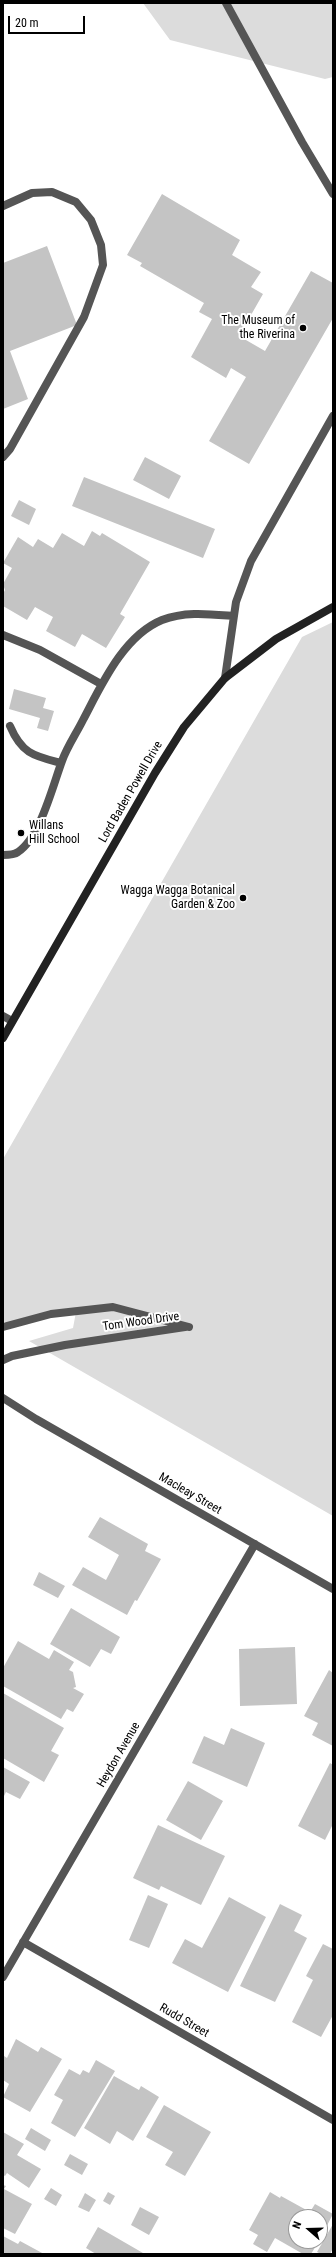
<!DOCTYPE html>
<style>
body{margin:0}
#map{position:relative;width:336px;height:2257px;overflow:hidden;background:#fff;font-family:"Roboto Condensed",sans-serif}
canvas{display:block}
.frame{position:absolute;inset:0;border:4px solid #000;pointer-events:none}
.north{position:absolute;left:288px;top:2209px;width:40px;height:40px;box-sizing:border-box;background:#fff;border:1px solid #999;border-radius:50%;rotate:290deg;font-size:11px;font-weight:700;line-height:16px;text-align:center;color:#000}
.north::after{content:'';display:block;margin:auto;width:14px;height:18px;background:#000;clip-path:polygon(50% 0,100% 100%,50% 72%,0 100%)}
.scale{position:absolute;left:8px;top:16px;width:77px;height:18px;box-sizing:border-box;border:2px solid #000;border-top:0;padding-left:5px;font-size:12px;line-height:14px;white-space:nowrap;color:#000;-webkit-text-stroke:3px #fff;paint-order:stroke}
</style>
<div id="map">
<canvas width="336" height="2257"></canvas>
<div class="frame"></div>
<div class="north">N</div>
<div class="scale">20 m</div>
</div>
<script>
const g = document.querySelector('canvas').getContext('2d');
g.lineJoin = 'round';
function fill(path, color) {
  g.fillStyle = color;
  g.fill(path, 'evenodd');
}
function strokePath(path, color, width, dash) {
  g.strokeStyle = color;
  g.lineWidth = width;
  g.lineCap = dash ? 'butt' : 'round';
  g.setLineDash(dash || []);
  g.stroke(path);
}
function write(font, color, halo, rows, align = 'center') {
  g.font = font + ' "Roboto Condensed",sans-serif';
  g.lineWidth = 4;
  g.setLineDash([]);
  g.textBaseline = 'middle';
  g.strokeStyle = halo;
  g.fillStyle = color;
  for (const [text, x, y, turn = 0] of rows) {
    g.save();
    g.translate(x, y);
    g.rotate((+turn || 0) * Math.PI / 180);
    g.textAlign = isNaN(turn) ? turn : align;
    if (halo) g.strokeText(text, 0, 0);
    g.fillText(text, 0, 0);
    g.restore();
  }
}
fill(new Path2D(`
 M143,3H333V77L325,79L170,40Z
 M333,622V1516L29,1341L73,1328L76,1312L12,1326L3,1321V1159L302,637Z`), '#dcdcdc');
fill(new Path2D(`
 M162,194L240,240L232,255L261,272L251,287L263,294L239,336L265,351L311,271L333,283V318L249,464L209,441L246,377L231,368L226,378L191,357L212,319L199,312L204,303L140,266L142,263L127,255Z
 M47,246L77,325L10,351L28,399L3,409V263Z
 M145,457L181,476L169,499L133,480Z
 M84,477L215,529L203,558L72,506Z
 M19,500L36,509L29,525L11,516Z
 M92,531L100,536L102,533L150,562L120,614L125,617L106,648L82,634L75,647L46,631L53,617L35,607L27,620L3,606V594L5,590L3,584L12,568L3,563L18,537L33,547L38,539L53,548L62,533L84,546Z
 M14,689L46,698L43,708L54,711L48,731L37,728L40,718L9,709Z
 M100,1517L148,1544L145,1551L161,1559L137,1601L135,1600L127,1615L72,1585L83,1567L106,1580L119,1555L88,1537Z
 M39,1572L65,1586L58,1598L33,1585Z
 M71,1608L120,1637L111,1654L101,1649L90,1667L50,1644Z
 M18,1641L49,1659L54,1650L74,1662L69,1670L73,1672L76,1687L73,1688L84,1694L73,1712L67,1709L61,1719L3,1686V1668Z
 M295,1647L297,1704L240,1706L239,1649Z
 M329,1670L333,1673V1746L312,1735L318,1723L304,1716Z
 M3,1693L64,1728L51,1751L59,1755L44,1782L3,1758Z
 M231,1728L265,1743L247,1787L192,1763L204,1736L224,1745Z
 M330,1763L333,1765V1824L325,1840L298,1826Z
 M3,1767L30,1782L20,1799L6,1792L3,1798Z
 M188,1781L223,1801L201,1840L166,1820Z
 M158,1825L225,1856L201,1905L161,1886L159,1890L133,1878Z
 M148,1895L168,1904L149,1948L129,1940Z
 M229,1897L266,1917L228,1992L172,1963L185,1939L202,1948Z
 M280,1904L302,1915L294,1931L307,1938L275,2002L240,1986Z
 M323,1944L333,1949V2015L321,2037L292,2022L313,1980L306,1976Z
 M16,2039L38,2052L41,2047L62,2059L30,2112L3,2097L9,2084L3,2080V2059L4,2056L7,2058Z
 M96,2060L115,2071L75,2137L51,2123L63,2100L54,2095L69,2069L80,2075L83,2070L89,2073Z
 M114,2076L139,2090L141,2086L159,2097L133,2141L117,2131L110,2144L84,2128Z
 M164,2105L211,2132L185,2176L165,2165L173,2152L146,2137Z
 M31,2128L51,2140L45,2151L25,2139Z
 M3,2132L24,2144L17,2155L41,2169L29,2188L7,2173L5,2176L3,2175Z
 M70,2154L88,2164L82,2175L64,2165Z
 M3,2185L6,2186L4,2189L32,2204L15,2234L3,2228Z
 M51,2188L62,2195L56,2206L44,2199Z
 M108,2192L115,2196L110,2205L103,2201Z
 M270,2192L280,2198L281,2196L310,2212L315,2204L333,2214L320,2239V2217H296V2241H319L311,2254H303L275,2238L267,2252L253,2244L258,2235L249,2230Z
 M85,2193L96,2200L89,2212L78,2207Z
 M140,2207L159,2217L149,2235L131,2225Z
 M333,2224V2248L330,2254H321L317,2252Z
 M98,2227L143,2253L142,2254H96L86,2248Z
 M3,2236L18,2244L20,2241L44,2254H3Z`), '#c4c4c4');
strokePath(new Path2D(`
 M226,3L302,142L333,194
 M3,206L32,193L52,192L76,202L91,220L101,245L103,265L84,317L10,449L3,457
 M3,635L40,650L101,684
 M225,678L236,602L251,561L333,416
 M10,726C22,754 34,756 61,763
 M3,855C7,855 14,855 18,852C40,838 53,785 62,761C67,747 76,734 83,720C101,686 123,636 162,620C185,611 209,614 234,616
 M3,1016L12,1021`), '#555', 8);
strokePath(new Path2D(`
 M3,1327L51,1314L113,1307L189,1327
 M3,1360L12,1356L65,1345L185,1327
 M3,1398L36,1419L333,1589
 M23,1942L333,2120
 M3,1977L255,1544`), '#555', 8);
strokePath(new Path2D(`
 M3,1038L155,773L184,727L225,678L276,639L333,607`), '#222', 8);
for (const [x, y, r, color] of [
 [303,328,4,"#000"],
 [21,833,4,"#000"],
 [243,898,4,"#000"]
]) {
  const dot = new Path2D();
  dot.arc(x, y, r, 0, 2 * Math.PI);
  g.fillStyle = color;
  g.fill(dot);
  strokePath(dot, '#fff', 1.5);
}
write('12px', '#000', '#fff', [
 ["The Museum of",295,321],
 ["the Riverina",295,335],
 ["Willans",29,826,"left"],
 ["Hill School",29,840,"left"],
 ["Wagga Wagga Botanical",235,891],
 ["Garden & Zoo",235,905]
], 'right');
write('12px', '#000', '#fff', [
 ["Lord Baden Powell Drive",131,792,-60],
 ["Tom Wood Drive",141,1322,-8],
 ["Macleay Street",190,1494,30],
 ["Heydon Avenue",119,1755,-60],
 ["Rudd Street",184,2021,30]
]);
</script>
